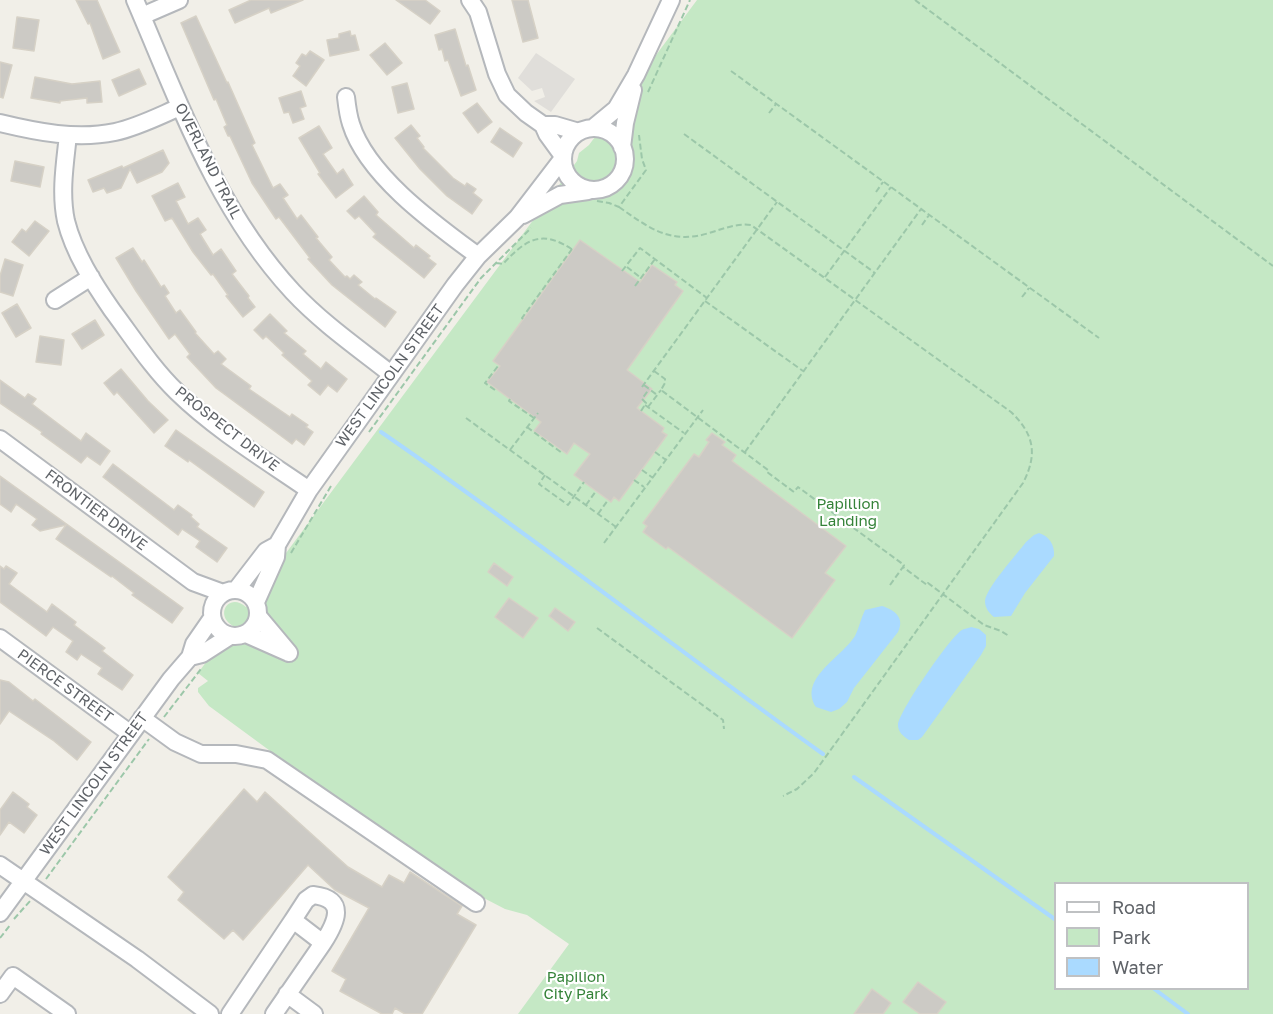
<!DOCTYPE html>
<style>
body{margin:0}
#map{position:relative;width:1273px;height:1014px;overflow:hidden;background:#f1efe8;font-family:"Golos Text",sans-serif}
canvas{display:block}
.legend{position:absolute;left:1054px;top:882px;width:195px;height:108px;box-sizing:border-box;background:#fff;border:2px solid #bfc1c3;margin:0;padding:8px 10px;list-style:none;font-size:18px;color:#5f6368}
.legend li{display:flex;align-items:center;gap:12px;height:30px}
.legend b{width:30px;border:2px solid #bfc1c3}
</style>
<div id="map">
<canvas width="1273" height="1014"></canvas>
<ul class="legend">
<li><b style="height:8px;background:#fff"></b>Road</li>
<li><b style="height:16px;background:#c5e8c5"></b>Park</li>
<li><b style="height:16px;background:#aadaff"></b>Water</li>
</ul>
</div>
<script>
const g = document.querySelector('canvas').getContext('2d');
g.lineJoin = 'round';
function fill(path, color) {
  g.fillStyle = color;
  g.fill(path, 'evenodd');
}
function strokePath(path, color, width, dash) {
  g.strokeStyle = color;
  g.lineWidth = width;
  g.lineCap = dash ? 'butt' : 'round';
  g.setLineDash(dash || []);
  g.stroke(path);
}
function write(font, color, halo, rows, align = 'center') {
  g.font = font + ' "Golos Text",sans-serif';
  g.lineWidth = 4.5;
  g.setLineDash([]);
  g.textBaseline = 'middle';
  g.strokeStyle = halo;
  g.fillStyle = color;
  for (const [text, x, y, turn = 0] of rows) {
    g.save();
    g.translate(x, y);
    g.rotate((+turn || 0) * Math.PI / 180);
    g.textAlign = isNaN(turn) ? turn : align;
    if (halo) g.strokeText(text, 0, 0);
    g.fillText(text, 0, 0);
    g.restore();
  }
}
fill(new Path2D(`
 M536,53L575,79L551,112L534,101L545,97L542,88L532,91L518,78Z`), '#e0deda');
fill(new Path2D(`
 M697,0H1273V1014H518L569,944L527,915L505,909L476,894L341,803L209,706L198,692V688L208,681L198,673L233,626C214,615 229,592 246,607L577,161L579,153L589,145ZM1056,884H1248V988H1056Z`), '#c5e8c5');
fill(new Path2D(`
 M1039,533C1049,536 1055,545 1054,556L1025,593L1011,616L994,617C989,613 985,608 985,601C986,588 1017,554 1026,542L1034,535Z
 M882,606C895,610 905,618 898,632L854,688L847,702L839,709L831,712L816,707C798,679 841,658 855,636C859,628 861,618 865,610Z
 M971,627L979,629L986,635V646L981,655L922,737L918,740H909C903,736 898,732 898,725C898,713 950,637 962,630C963,629 969,628 971,627Z`), '#aadaff');
strokePath(new Path2D(`
 M381,432C531,535 675,648 823,754
 M854,777L1056,920
 M1153,988L1188,1014`), '#aadaff', 4);
const building = new Path2D(`
 M76,0H97L120,52L103,59L90,23L88,24Z
 M251,0H303L271,13L269,8L235,23L229,10Z
 M396,0H425L440,11L430,24Z
 M512,0H528L538,38L523,42Z
 M196,16L227,83L228,82L255,143L252,145L273,188L280,184L288,195L283,198L297,219L301,215L318,237L316,238L332,257L329,260L345,277L347,276L350,279L354,275L362,282L358,285L375,299L376,298L396,312L385,327L332,285L308,259L310,258L279,217L276,219L252,183L230,136H228L224,127L227,125L216,99L214,100L181,23Z
 M17,17L39,20L34,51L13,48Z
 M455,29L466,66L468,65L476,90L461,96L448,60L445,61L442,49L439,50L435,35Z
 M350,31L351,36L355,35L359,50L330,56L327,40L339,38V34Z
 M385,43L402,63L387,75L370,55Z
 M310,51L324,60L306,86L293,76L300,66L296,63L302,54L306,56Z
 M0,62L12,65L3,98L0,97Z
 M139,69L146,84L119,96L112,80Z
 M35,77L72,84L100,81L102,102L87,103V98L60,101V103L31,98Z
 M407,83L414,109L398,113L392,87Z
 M301,91L306,106L300,108L304,119L293,123L289,112L284,113L279,98Z
 M477,103L492,122L478,133L463,113Z
 M411,125L420,136L417,138L424,147L423,148L453,178L465,186L467,183L476,189L473,193L482,200L472,214L447,196L420,169L395,138Z
 M319,126L332,148L323,154L337,174L343,169L353,185L336,198L318,174L320,173L299,138Z
 M500,128L522,143L513,157L491,142Z
 M163,150L169,163L162,172L137,183L130,169L121,188L107,193L104,188L93,192L88,180L122,166L123,168Z
 M15,161L44,167L40,187L11,181Z
 M178,183L185,197L176,201L188,224L198,218L206,230L200,234L213,255L221,249L236,271L232,274L249,296L248,298L255,307L243,317L226,296L228,295L213,274L211,275L193,252L172,218L165,221L152,196Z
 M364,196L378,212L376,215L414,248L416,245L430,256L428,258L436,264L424,278L373,237L376,234L359,216L355,219L347,211Z
 M35,221L49,231L29,256L12,242L22,229L26,232Z
 M580,240L640,282L652,265L677,282L675,285L683,291L627,370L652,389L637,408L664,428L662,432L667,435L619,501L614,497L611,502L574,475L590,454L574,443L567,454L534,431L541,422L487,382L500,366L493,361Z
 M133,248L142,262L144,260L161,287L164,285L169,293L165,296L176,313L180,310L196,332L195,333L214,354L218,351L226,359L221,364L251,386L249,389L290,417L292,414L308,425L306,427L313,432L304,445L296,439L292,444L216,388L187,357L190,354L175,334L169,339L136,291L116,258Z
 M5,259L23,265L13,296L0,292V276Z
 M17,304L31,328L16,337L2,313Z
 M270,314L287,331L284,333L306,351L303,354L321,369L326,362L347,379L337,392L328,385L320,395L308,385L312,381L282,355L284,353L266,336L263,339L254,330Z
 M95,320L104,335L82,349L72,334Z
 M40,336L64,340L61,365L36,362Z
 M121,369L148,401L168,420L154,433L117,392L114,395L104,383Z
 M0,380L25,398L28,394L36,399L32,404L81,441L86,433L110,451L100,465L87,456L81,463L41,434L42,432L0,403Z
 M176,430L264,492L254,507L189,460L188,462L165,446Z
 M712,433L725,442L722,445L736,455L732,461L846,546L825,573L835,580L792,638L668,547L666,549L643,532L647,526L643,523L694,454L699,457L709,442L706,440Z
 M113,464L174,510L178,505L192,515L191,517L199,524L197,527L227,548L217,562L196,547L200,541L182,529L178,535L103,477Z
 M0,476L183,608L172,623L132,595L134,593L112,576L111,577L56,539L66,525L40,531L32,525L37,519L16,504L11,512L0,504Z
 M494,563L513,577L507,586L488,572Z
 M0,566L4,569L6,566L17,573L9,584L47,612L52,604L76,622L74,625L105,648L102,651L133,675L122,690L98,674L102,668L81,654L77,660L66,652L73,641L53,627L46,636L0,602Z
 M509,598L538,618L523,638L495,617Z
 M555,608L575,622L568,631L549,616Z
 M0,680L9,682L33,701L35,699L91,742L77,760L54,741L9,711L0,724Z
 M244,789L257,802L265,792L348,867L382,887L389,875L404,883L410,872L462,906L457,914L476,925L422,1014H405L395,1008L392,1014H382L340,991L346,979L332,971L369,908L335,890L308,865L243,940L233,930L224,939L178,900L184,892L168,877Z
 M13,792L29,804L27,807L37,815L24,833L9,822L0,835V810Z
 M918,982L946,1002L937,1014H920L903,1002Z
 M872,989L891,1003L883,1014H854Z`);
fill(building, '#cccac5');
strokePath(building, '#d6d1c6', 1.5);
const minor = new Path2D(`
 M135,0C179,102 216,209 293,292C322,323 358,348 391,374
 M470,0L478,12L497,74L507,95L526,113L543,125L547,134L563,156
 M142,16L179,0
 M346,97C347,106 348,115 351,124C367,176 436,225 478,256
 M0,123C37,132 77,140 115,132C138,127 159,116 180,107
 M543,125H555L579,132
 M563 159a31 31 0 1 1 62 0a31 31 0 1 1-62 0Z
 M593,128L616,109L636,75L671,0
 M68,135C65,163 60,193 66,221C74,253 94,284 112,310C133,338 152,368 177,392C216,430 264,459 309,490
 M622,147L625,123L633,90
 M523,215L560,195L588,191
 M55,300L91,277
 M0,439L193,582L223,593
 M212 613a23 23 0 1 1 46 0a23 23 0 1 1-46 0Z
 M236,590L266,551L277,545
 M256,602L276,557L277,545L309,490L455,285L478,256L517,218L563,158
 M258,616L289,653
 M246,634L289,653
 M0,638L131,734
 M190,657L202,654L230,636
 M142,718L175,742L201,754H236L267,760L476,903
 M0,865L137,959L210,1014
 M0,913L171,679L190,657L194,644L212,618
 M293,920L306,900L313,895C348,899 336,923 323,943
 M0,994L13,976L67,1014
 M287,994L314,1014
 M230,1014L293,920L323,943L274,1014`);
strokePath(minor, '#b5b8bc', 20);
strokePath(new Path2D(`
 M915,0L1273,266
 M731,71L1099,338
 M648,92L690,0
 M769,113L776,104
 M684,134L875,273
 M876,192L883,182
 M597,201L609,203L619,207L646,170L642,159L639,135
 M619,207C649,228 671,245 709,233C723,229 736,223 751,225L1011,412C1034,434 1038,454 1023,483L814,773L797,789L783,796
 M922,225L929,215
 M496,263L503,264C526,239 542,229 573,250
 M627,267L641,278
 M622,271L640,248L707,298
 M825,277L891,187
 M635,286L655,259
 M1022,297L1029,288
 M705,301L803,371
 M523,319L522,318L572,249
 M654,371L665,379V383L661,390L768,470L767,472L794,492L798,487L904,565L903,567
 M644,385L657,395
 M642,387L777,202
 M495,390L485,383L498,366
 M510,399L509,401L534,418
 M645,405L684,433
 M648,407L661,390
 M641,411L646,403L642,399L649,389
 M466,418L616,527
 M527,427L562,453
 M369,432L481,278L531,228
 M510,450L538,413
 M655,452L666,460
 M745,452L921,209
 M642,470L653,478
 M545,475L539,484L568,505L584,482
 M634,480L644,487
 M586,505L596,491
 M598,514L608,500
 M604,543L703,410
 M291,553L331,486
 M890,585L903,567L927,585L928,583L984,625L1001,631L1009,636
 M597,628L723,720L724,729
 M164,717L201,669
 M46,879L149,739
 M14,919L30,901
 M0,938L11,924`), '#9cc7a9', 2, [6, 3]);
strokePath(minor, '#fff', 16);
write('15px', '#5f6368', '#fff', [
 ["OVERLAND TRAIL",208,161,63],
 ["WEST LINCOLN STREET",390,376,-54],
 ["PROSPECT DRIVE",227,429,38],
 ["FRONTIER DRIVE",96,510,37],
 ["PIERCE STREET",65,686,36],
 ["WEST LINCOLN STREET",94,784,-54]
]);
write('15px', '#348238', '#fff', [
 ["Papillion",848,504],
 ["Landing",848,521],
 ["Papilion",576,977],
 ["City Park",576,994]
]);
</script>
